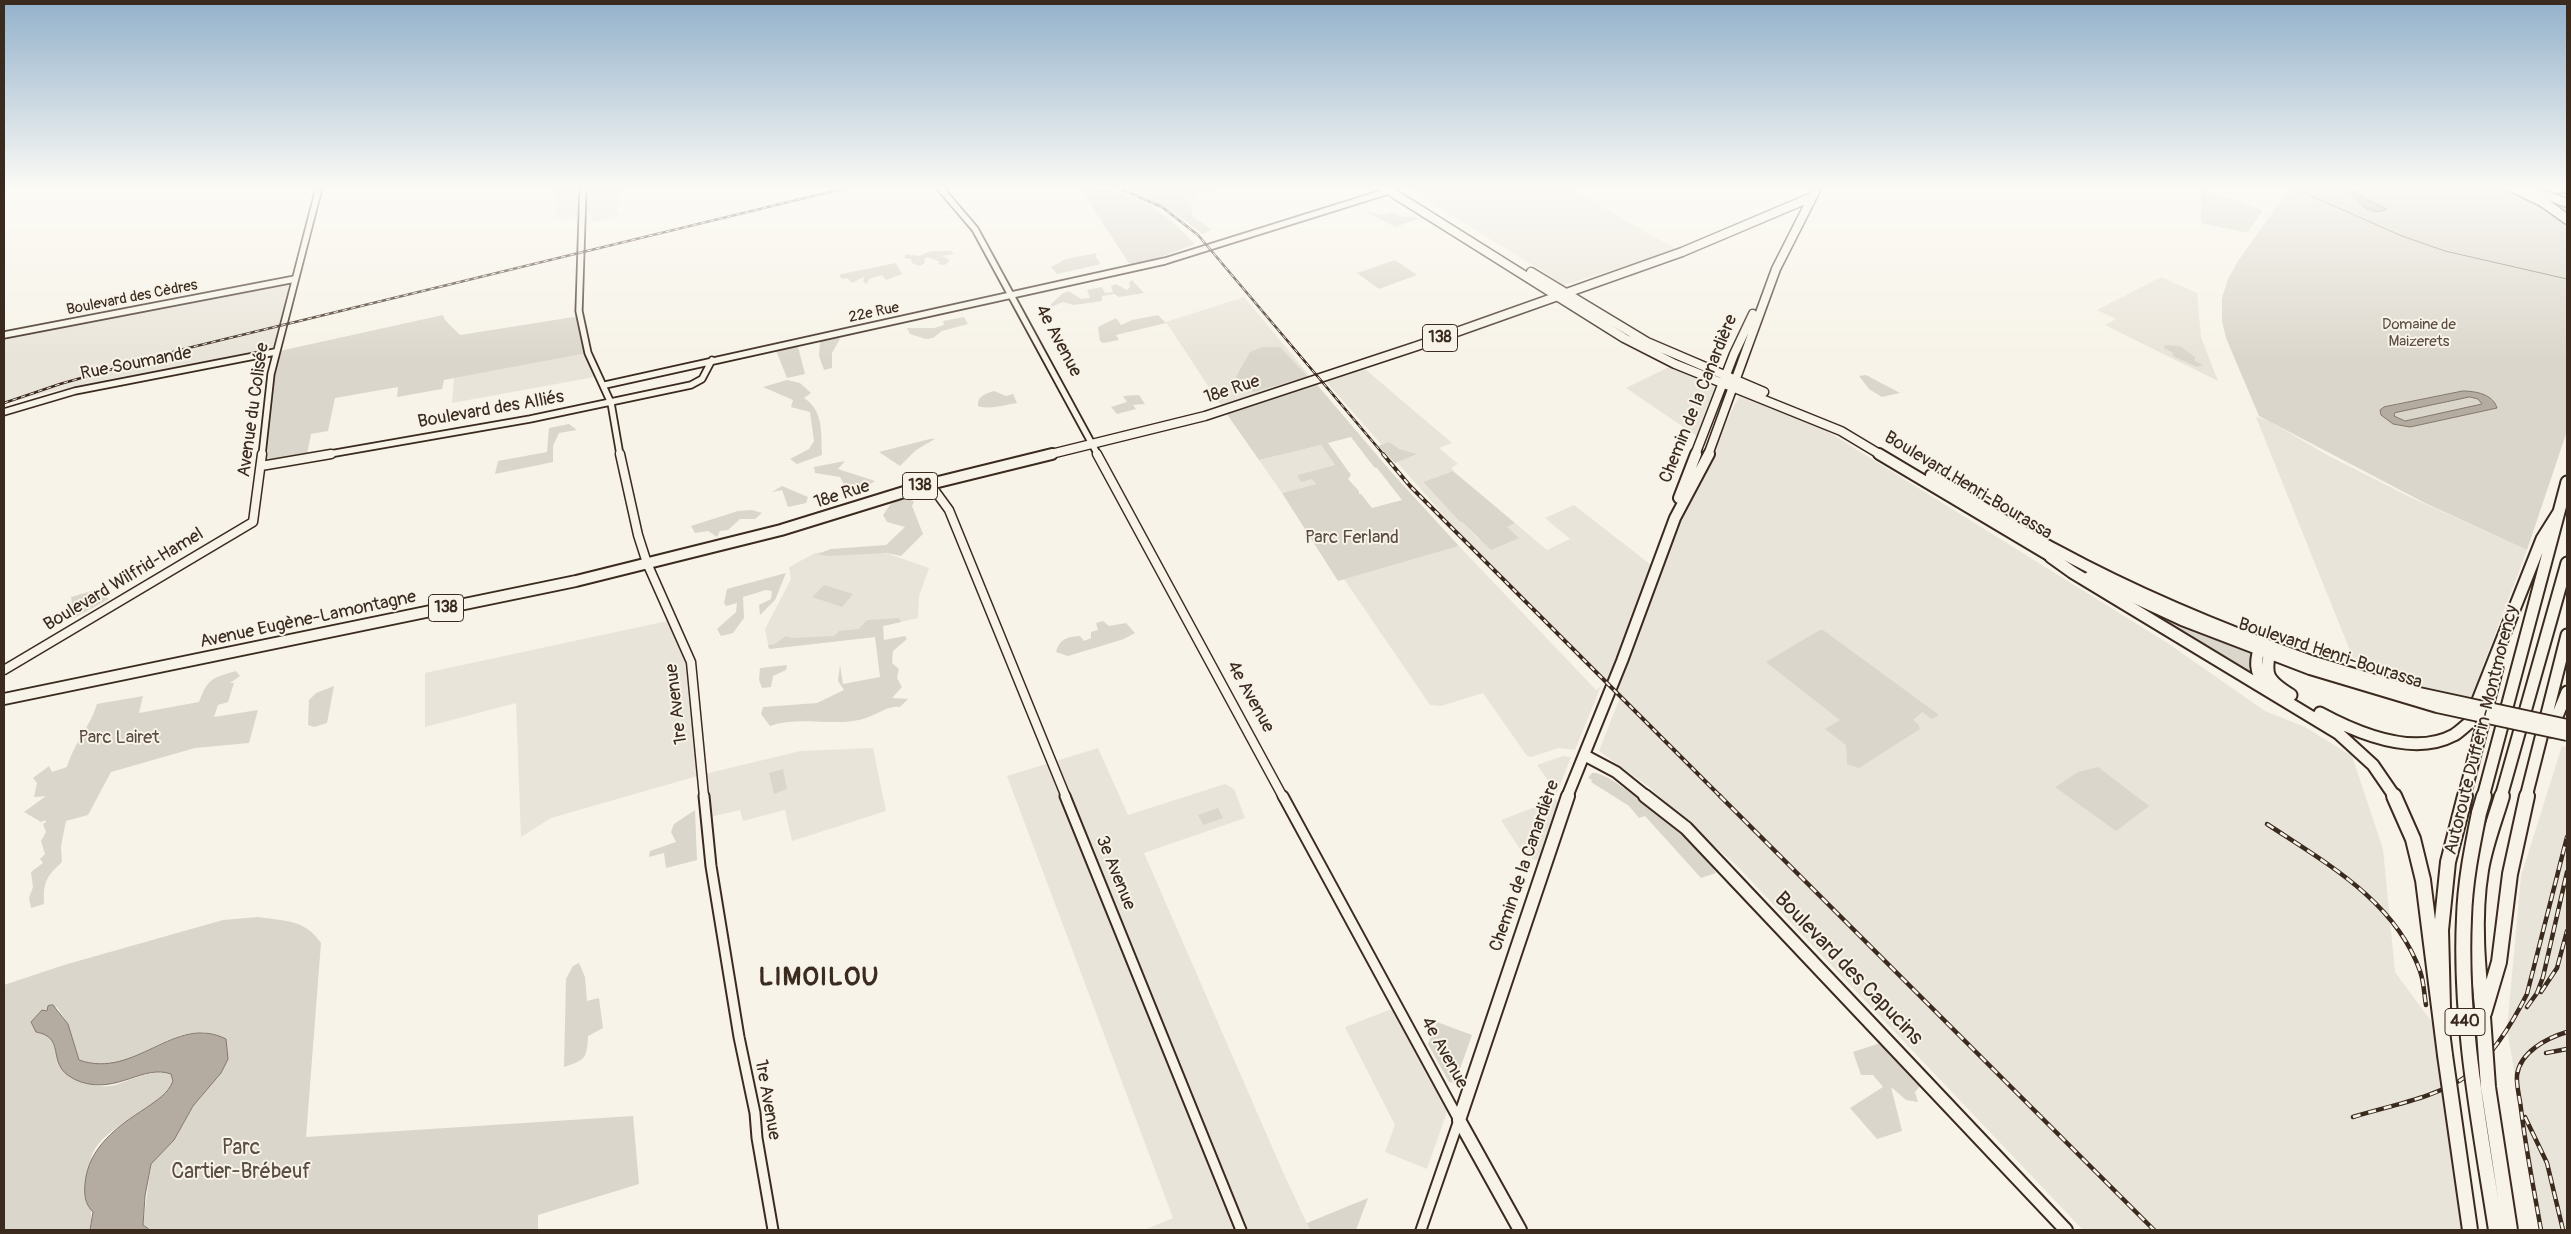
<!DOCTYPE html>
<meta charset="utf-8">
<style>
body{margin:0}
#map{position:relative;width:2571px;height:1234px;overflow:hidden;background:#f7f3e8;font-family:Pangolin,sans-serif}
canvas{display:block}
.frame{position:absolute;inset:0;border:5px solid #3b2a1e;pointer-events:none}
</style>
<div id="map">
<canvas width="2571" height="1234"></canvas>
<div class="frame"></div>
</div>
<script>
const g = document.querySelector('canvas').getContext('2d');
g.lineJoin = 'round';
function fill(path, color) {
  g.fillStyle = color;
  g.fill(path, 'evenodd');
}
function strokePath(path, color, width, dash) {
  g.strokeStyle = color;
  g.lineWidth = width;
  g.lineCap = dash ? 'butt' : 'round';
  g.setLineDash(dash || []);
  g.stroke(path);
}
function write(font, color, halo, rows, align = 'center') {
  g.font = font + ' Pangolin,sans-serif';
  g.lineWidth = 4;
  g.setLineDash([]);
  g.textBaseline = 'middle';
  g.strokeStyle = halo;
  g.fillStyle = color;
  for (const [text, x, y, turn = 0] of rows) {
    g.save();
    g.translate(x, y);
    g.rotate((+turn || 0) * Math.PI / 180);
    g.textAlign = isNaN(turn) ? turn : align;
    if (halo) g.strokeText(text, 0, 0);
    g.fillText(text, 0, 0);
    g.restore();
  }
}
fill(new Path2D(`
 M552,188H624L625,193L619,194L621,207L617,208L619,216L592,222L591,213L558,219Z
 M1174,188H1223L1197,197L1190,204L1191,206Z
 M1407,188H1569L1676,249L1565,285Z
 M2161,277L2197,293L2201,337L2218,381L2105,325L2116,319L2097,310Z
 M295,279L275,352L49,392L4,404V335Z
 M1244,297L1313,380L1224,410L1166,322Z
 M588,353L600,376L452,403L454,378Z
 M1359,364L1452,443L1439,448L1458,464L1452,467L1453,471L1423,482L1460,522H1462L1478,539L1515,523L1547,550L1570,539L1545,518L1574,505L1655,568L1740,394L1822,428L2169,644L2265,711L2305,727L2352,756L2383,849L2395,972L2448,1044L2479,1230H2083L1737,866L1649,787L1599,751L1621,695L1469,544L1322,377Z
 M1675,364L1723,383L1701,439L1626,388Z
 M2256,417L2269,421L2329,456L2412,498L2527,550L2470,700L2459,702L2359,673Z
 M1321,445L1335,465L1297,475L1312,479L1316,484L1282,493L1259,460Z
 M1459,546L1596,690L1601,686L1575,750L1559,748L1531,757L1527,756L1483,693L1441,706L1430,705L1344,579Z
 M869,551L889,554L929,568L919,596L918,618L875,628V637L769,649L765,629L791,579L789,567L815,553Z
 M672,620L691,662L701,775L800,751L873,748L886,811L792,841L785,810L743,821L740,810L705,818L701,775L551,818L521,837L516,703L425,727V673Z
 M2562,746L2567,747V1230H2541L2507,1029L2521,876Z
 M1098,748L1128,815L1225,784L1234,789L1245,818L1144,853L1283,1172L1310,1230H1144L1173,1218L1007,776Z
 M1563,756L1571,757L1557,793L1537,765Z
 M1556,799L1562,810L1545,862L1525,857L1501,820Z
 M1397,1007L1450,1103L1427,1169L1385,1152L1395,1125L1345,1027Z`), '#e9e4d9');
fill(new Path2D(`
 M1080,188C1133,188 1160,207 1195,244L1132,268Z
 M1120,188H1174L1192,207V216L1211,229L1210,231L1202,234C1176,212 1151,198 1120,188Z
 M2201,188H2202L2263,210L2247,233L2201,223Z
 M2290,188H2508L2536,202L2567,225V431L2527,550L2425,503L2259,416L2226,338L2222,321V298L2228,279L2238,261Z
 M1362,209L1382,215L1392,212L1398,216L1420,218L1395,227Z
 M931,251H951L954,254L942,256L950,260L945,265L937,264L940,262L928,257L924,259L925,263L920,266L912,263L911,259L904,258L906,254L919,256Z
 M1097,253L1095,256L1101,264L1057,274L1051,267L1066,259Z
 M1395,260L1417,275L1379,289L1357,273Z
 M896,263L902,274L886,280L882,275L869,279L867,284L863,282L864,277L852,283L847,278L842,279L839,276L841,274Z
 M1132,280L1144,293L1119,297L1114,294L1102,296V301L1074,305L1063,302L1051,307V304L1063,293L1069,291L1081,299L1090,298L1087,290L1102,287L1105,293L1113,292L1111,286L1116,284L1127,290L1130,287L1129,282Z
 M443,315L445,320L460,335L580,316L588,353L444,380L442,389L397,397L398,387L335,398L328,431L311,434L306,459L261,466L275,352Z
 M1158,315L1166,323L1116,335L1119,340L1103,343L1100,341L1098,327L1116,318L1121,325L1132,320Z
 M964,317L968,324L942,331L933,338L926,339L910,334L907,328H934L944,325L943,321Z
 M837,336L840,339L832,353V368L824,370L819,356L820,342L805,343Z
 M797,343L805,374L787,378L775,348Z
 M2165,345L2180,346L2195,357V361L2203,365L2197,367L2173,356V353L2164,348Z
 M1263,347H1280L1308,377L1253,392L1248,386L1243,387L1236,377L1250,352Z
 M1866,375L1900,393L1882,397L1869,389L1859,376Z
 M787,380L800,383L811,393L804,398C824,411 821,433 822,455L797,464L790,459L809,449L814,441L810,412L791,407L793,400L763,387Z
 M1313,380L1393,474L1459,546L1338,581L1282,493L1316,484L1312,479L1301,482L1297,475L1335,465L1321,445L1259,460L1224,410ZM1351,437L1374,467L1377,468L1402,500L1372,508L1361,494H1359V491L1348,479L1351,475L1328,443Z
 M994,391L1006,396L1013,394L1017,403C1004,405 990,410 978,406C977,396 985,394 994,391Z
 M1139,395L1145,404L1133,405L1136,409L1117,414L1111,407L1127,402L1123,396Z
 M569,424L577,430L559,433L553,446V462L495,474L498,461L547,452L549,428Z
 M930,439H935L916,450L900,466L879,452Z
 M1389,442L1399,449L1417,454L1395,463L1378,446Z
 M845,461L838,469L875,481L865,488L856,485L850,488L845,486L840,477L815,473L814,467Z
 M1453,471L1515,523L1507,527L1519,538L1491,550L1462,522H1460L1423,482Z
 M782,486L808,497L806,503L788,507L782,490L772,492Z
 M909,498L914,502L912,506L923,534L901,556L887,553L828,556L817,554L831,549L886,545L905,527L887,522L883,515L892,502Z
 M752,510L762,513L755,519H740L728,530L720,531L717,537L708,531L695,533L691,526L738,511Z
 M786,573L775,600L760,615L759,605L771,599L772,591L766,590L743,597L744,618L733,633L721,636L717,629L736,612L737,603L726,606L724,603L727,589Z
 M824,585L853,594L842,607L812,597Z
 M99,589L109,599L74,618L71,597Z
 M2125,599L2250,653V665L2258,680Z
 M899,618L901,622L883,626L884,640L905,636L907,639L893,651L892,663L899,669L897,678L902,687L892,698L908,699L900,707C886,705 873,718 859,720C829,726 799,716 770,726L761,714L763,707L817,703L844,690L838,681L840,665L843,684L880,677L875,637L769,649L768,645L775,644L786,636L791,638L834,636L839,631L859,629L867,620Z
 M1103,621L1109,626L1126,623L1135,633L1124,639L1068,656L1056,652C1060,639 1066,637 1080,636L1084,641L1091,638V632L1098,630L1096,623Z
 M1820,630H1823L1939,715L1932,719L1922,712L1913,720L1918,724L1920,729L1859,768L1847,764L1846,745L1825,729L1840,720L1766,662Z
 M787,665L786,670L773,676L771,687L762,688L759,680L760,668Z
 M236,671L240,676L230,683H234L228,702L218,705L214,717L258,710L249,743L195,748L111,772L88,815L66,821L61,846L62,862C46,877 43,882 44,904L31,908L29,898L33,887L31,872L43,863L40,859L45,854L41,841L46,832L43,824L46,822L45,820L41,822L24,812L46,796L34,797L37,783L33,778L49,766L52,772L67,767C74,743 89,729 97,704L143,696L139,713L199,702C208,678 212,678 236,671Z
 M334,686L327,723L314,727L308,725L309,700L316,693Z
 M2098,767L2149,806L2116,831L2055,787L2078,772Z
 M783,769L787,789L774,794L769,773Z
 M1592,773C1611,769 1707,853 1716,873L1701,878L1645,816L1639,818L1629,806L1591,782L1592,780L1588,778Z
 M1218,808L1223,818L1203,825L1198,815Z
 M695,810L697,860L666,868L664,853L649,857L650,851L676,842L671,832L674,824Z
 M258,917C284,921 305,919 321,943L306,1137L633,1116L639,1184L538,1215V1230H150L143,1225L151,1164L174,1140L193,1106L221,1073L206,1032C197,1033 187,1033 179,1036C141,1048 124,1075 79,1060L68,1024L57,1007L38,1013L36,1032L46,1034L53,1038L69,1077C83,1083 100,1089 115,1085C133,1080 152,1068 171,1074L173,1081C161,1111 97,1126 91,1160C87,1181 94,1206 90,1230H4V985L64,965L223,920Z
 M579,963L585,977L587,1001L599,998L603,1028L588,1036C587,1059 585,1060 564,1067L566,979L573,966Z
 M1437,1022L1472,1035L1455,1083L1449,1082L1428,1044Z
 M1886,1041L1921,1085L1915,1092L1918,1102L1906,1100L1891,1087L1902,1131L1877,1139L1850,1108L1883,1087L1873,1075H1861L1853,1052Z
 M1368,1198L1356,1230H1310L1307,1223Z`), '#dbd6cb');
const water = new Path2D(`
 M2347,188H2354L2367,199L2387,209C2369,218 2356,201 2347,188Z
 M2463,391C2475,391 2493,394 2497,408L2410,427L2393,424L2381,415L2380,410L2384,407ZM2470,397L2478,399L2482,404L2405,421L2394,416L2395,413Z
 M53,1005L68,1024L79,1060C136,1080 174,1013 226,1039L228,1059L221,1073L193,1106L174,1140L151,1164L145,1196L143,1225L150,1230H90L93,1212C85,1204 84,1195 85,1184C88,1147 118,1126 146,1108C157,1100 168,1094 173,1081L171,1074C143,1064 118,1094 81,1082C41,1068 70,1038 36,1032L31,1022L42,1010L47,1011L48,1006Z`);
fill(water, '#b4aca0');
strokePath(water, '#84786c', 1);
strokePath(new Path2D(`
 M2293,188L2402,236L2445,251L2567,279`), '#84786c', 1);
const minorFar2 = new Path2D(`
 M583,188L579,311L588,353L611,403L620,455
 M940,188L975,229L1098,455
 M4,335L295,279
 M605,385L1165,261L1395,189
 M4,412L75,391L275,352
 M262,455L271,374L319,188
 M324,455L530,419L691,385L702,379L712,360`);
const minorFar1 = new Path2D(`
 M620,454L638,535L647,563L691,662L704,797
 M1097,454L1283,797
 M261,466L331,454
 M930,484L949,510L1066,797
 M4,670L253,522L262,454`);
const minor = new Path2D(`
 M704,796L711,866L739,1037L755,1113L757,1138L773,1230
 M1065,796L1241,1230
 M1283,796L1459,1120L1421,1230`);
const majorFar2 = new Path2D(`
 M1385,188L1624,338L1675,364L1841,431L1881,455
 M2526,188L2567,203
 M1531,272L1647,342L1764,392
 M1047,455L1205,416L1417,346L1682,252L1812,197
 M1695,455L1734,354L1753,314
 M1708,455L1776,269L1817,188`);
const majorFar1 = new Path2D(`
 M1879,454L2057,560
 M1931,475C1973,500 2014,528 2058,551C2139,595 2224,630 2311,661
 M1679,498L1696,454
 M2089,577L2182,620L2310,669
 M4,699L576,581L781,530L930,484L1052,454
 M1584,755L1616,772L1647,797
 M1567,797L1622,661L1675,518L1709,454`);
const major = new Path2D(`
 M1645,796L1686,828L2066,1230
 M1520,1230L1459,1120L1568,796`);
const highwayFar2 = new Path2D(`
 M2514,188L2543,202L2567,219
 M2554,188H2567`);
const highwayFar1 = new Path2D(`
 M2051,557L2072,572L2338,733L2373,765L2395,797
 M2261,643C2255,660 2254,672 2266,687
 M2271,647C2264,675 2267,680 2291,695
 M2320,713C2357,733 2413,757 2454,735C2459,732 2464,727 2469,723L2542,539L2559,512
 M2551,731L2567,692
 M2464,797L2497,668
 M2483,797L2567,482
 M2501,797L2567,563
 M2526,797L2567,635`);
const highway = new Path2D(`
 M2394,796L2413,839L2423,880L2445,1055
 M2479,813L2484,796
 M2443,1008L2441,930L2448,862L2465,796
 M2484,1013L2499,962L2510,874L2527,796
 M2483,1017C2478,969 2473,918 2481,870C2485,845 2495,820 2502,796`);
strokePath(minorFar2, '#3b2a1e', 9);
strokePath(minorFar1, '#3b2a1e', 11);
strokePath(minor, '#3b2a1e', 13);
strokePath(majorFar2, '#3b2a1e', 11);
strokePath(majorFar1, '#3b2a1e', 14);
strokePath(major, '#3b2a1e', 16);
strokePath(highwayFar2, '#3b2a1e', 12);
strokePath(highwayFar1, '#3b2a1e', 15);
strokePath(highway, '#3b2a1e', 18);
strokePath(minorFar2, '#f7f3e8', 5.5);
strokePath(minorFar1, '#f7f3e8', 8);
strokePath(minor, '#f7f3e8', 9);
strokePath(majorFar2, '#f7f3e8', 8);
strokePath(majorFar1, '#f7f3e8', 10);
strokePath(major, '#f7f3e8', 12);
strokePath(highwayFar2, '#f7f3e8', 9);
strokePath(highwayFar1, '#f7f3e8', 11);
strokePath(highway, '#f7f3e8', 14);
const railFar2 = new Path2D(`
 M1118,188L1162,207L1198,235L1384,455
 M4,403L60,384L180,350L846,188`);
const railFar1 = new Path2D(`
 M1383,454L1410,486L1721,797`);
const rail = new Path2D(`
 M1720,796L2154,1230
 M2267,824C2326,863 2395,901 2420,971C2424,982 2424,994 2426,1005
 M2541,992L2557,968L2567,931
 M2527,1007L2537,993L2543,977L2567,872
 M2546,1053L2567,1049
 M2353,1117C2388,1106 2439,1097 2468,1075C2493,1055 2513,1022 2527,994L2567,837
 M2525,1117L2547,1163L2563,1230
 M2541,1230C2534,1190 2526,1150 2521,1109C2520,1099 2516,1085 2517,1075C2520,1052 2547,1038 2567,1032`);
strokePath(railFar2, '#3b2a1e', 2.5);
strokePath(railFar1, '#3b2a1e', 4);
strokePath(rail, '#3b2a1e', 4.5);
strokePath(railFar2, '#f7f3e8', 1, [4.5]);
strokePath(railFar1, '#f7f3e8', 2, [5.5]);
strokePath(rail, '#f7f3e8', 2.5, [8]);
const majorBridge = new Path2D(`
 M2311,661L2419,693L2567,725
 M2310,669L2437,707L2567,735`);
const highwayBridge = new Path2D(`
 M2479,813C2472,848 2465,882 2464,918C2459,1023 2480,1127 2496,1230
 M2483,1017L2488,1087L2510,1230
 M2445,1055L2470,1230`);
strokePath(majorBridge, '#3b2a1e', 14, []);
strokePath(highwayBridge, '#3b2a1e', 18, []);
strokePath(majorBridge, '#f7f3e8', 10);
strokePath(highwayBridge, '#f7f3e8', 14);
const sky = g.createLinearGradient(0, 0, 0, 360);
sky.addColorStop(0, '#93b1cb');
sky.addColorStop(0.52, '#fbfaf5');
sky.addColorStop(1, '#fbfaf500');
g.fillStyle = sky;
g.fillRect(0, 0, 2571, 360);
write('15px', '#3b2a1e', '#f7f3e8', [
 ["Boulevard des Cèdres",132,298,-11],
 ["22e Rue",874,313,-12]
]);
write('15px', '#5b4c41', '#f7f3e8', [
 ["Domaine de",2419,325],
 ["Maizerets",2419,342]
]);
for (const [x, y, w] of [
 [1440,338,35],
 [920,486,35],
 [446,608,35],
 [2465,1022,40]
]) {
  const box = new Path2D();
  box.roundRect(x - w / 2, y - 13.5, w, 27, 4);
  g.fillStyle = '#f7f3e8';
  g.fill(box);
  strokePath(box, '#3b2a1e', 1);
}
write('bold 16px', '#3b2a1e', null, [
 ["138",1440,338],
 ["138",920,486],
 ["138",446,608],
 ["440",2465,1022]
]);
write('18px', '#3b2a1e', '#f7f3e8', [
 ["4e Avenue",1058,341,62],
 ["Rue Soumande",136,364,-11],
 ["18e Rue",1232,390,-18],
 ["Chemin de la Canardière",1699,399,-68],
 ["Avenue du Colisée",254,410,-82],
 ["Boulevard des Alliés",491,410,-10],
 ["Boulevard Henri-Bourassa",1968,486,31],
 ["18e Rue",842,495,-18],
 ["Boulevard Wilfrid-Hamel",124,580,-31],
 ["Avenue Eugène-Lamontagne",308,620,-12],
 ["Boulevard Henri-Bourassa",2330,654,18],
 ["4e Avenue",1250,697,61],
 ["1re Avenue",677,704,-97],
 ["Autoroute Dufferin-Montmorency",2482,730,-76],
 ["Chemin de la Canardière",1525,866,-71],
 ["3e Avenue",1115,873,68],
 ["4e Avenue",1444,1053,61],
 ["1re Avenue",767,1100,80]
]);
write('18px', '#5b4c41', '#f7f3e8', [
 ["Parc Ferland",1352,538],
 ["Parc Lairet",119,738]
]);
write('21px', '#3b2a1e', '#f7f3e8', [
 ["Boulevard des Capucins",1848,969,46]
]);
write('21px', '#5b4c41', '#f7f3e8', [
 ["Parc",241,1149],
 ["Cartier-Brébeuf",241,1173]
]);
g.letterSpacing = '1px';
write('bold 26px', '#3b2a1e', '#f7f3e8', [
 ["LIMOILOU",819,978]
]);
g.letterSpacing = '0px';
</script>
